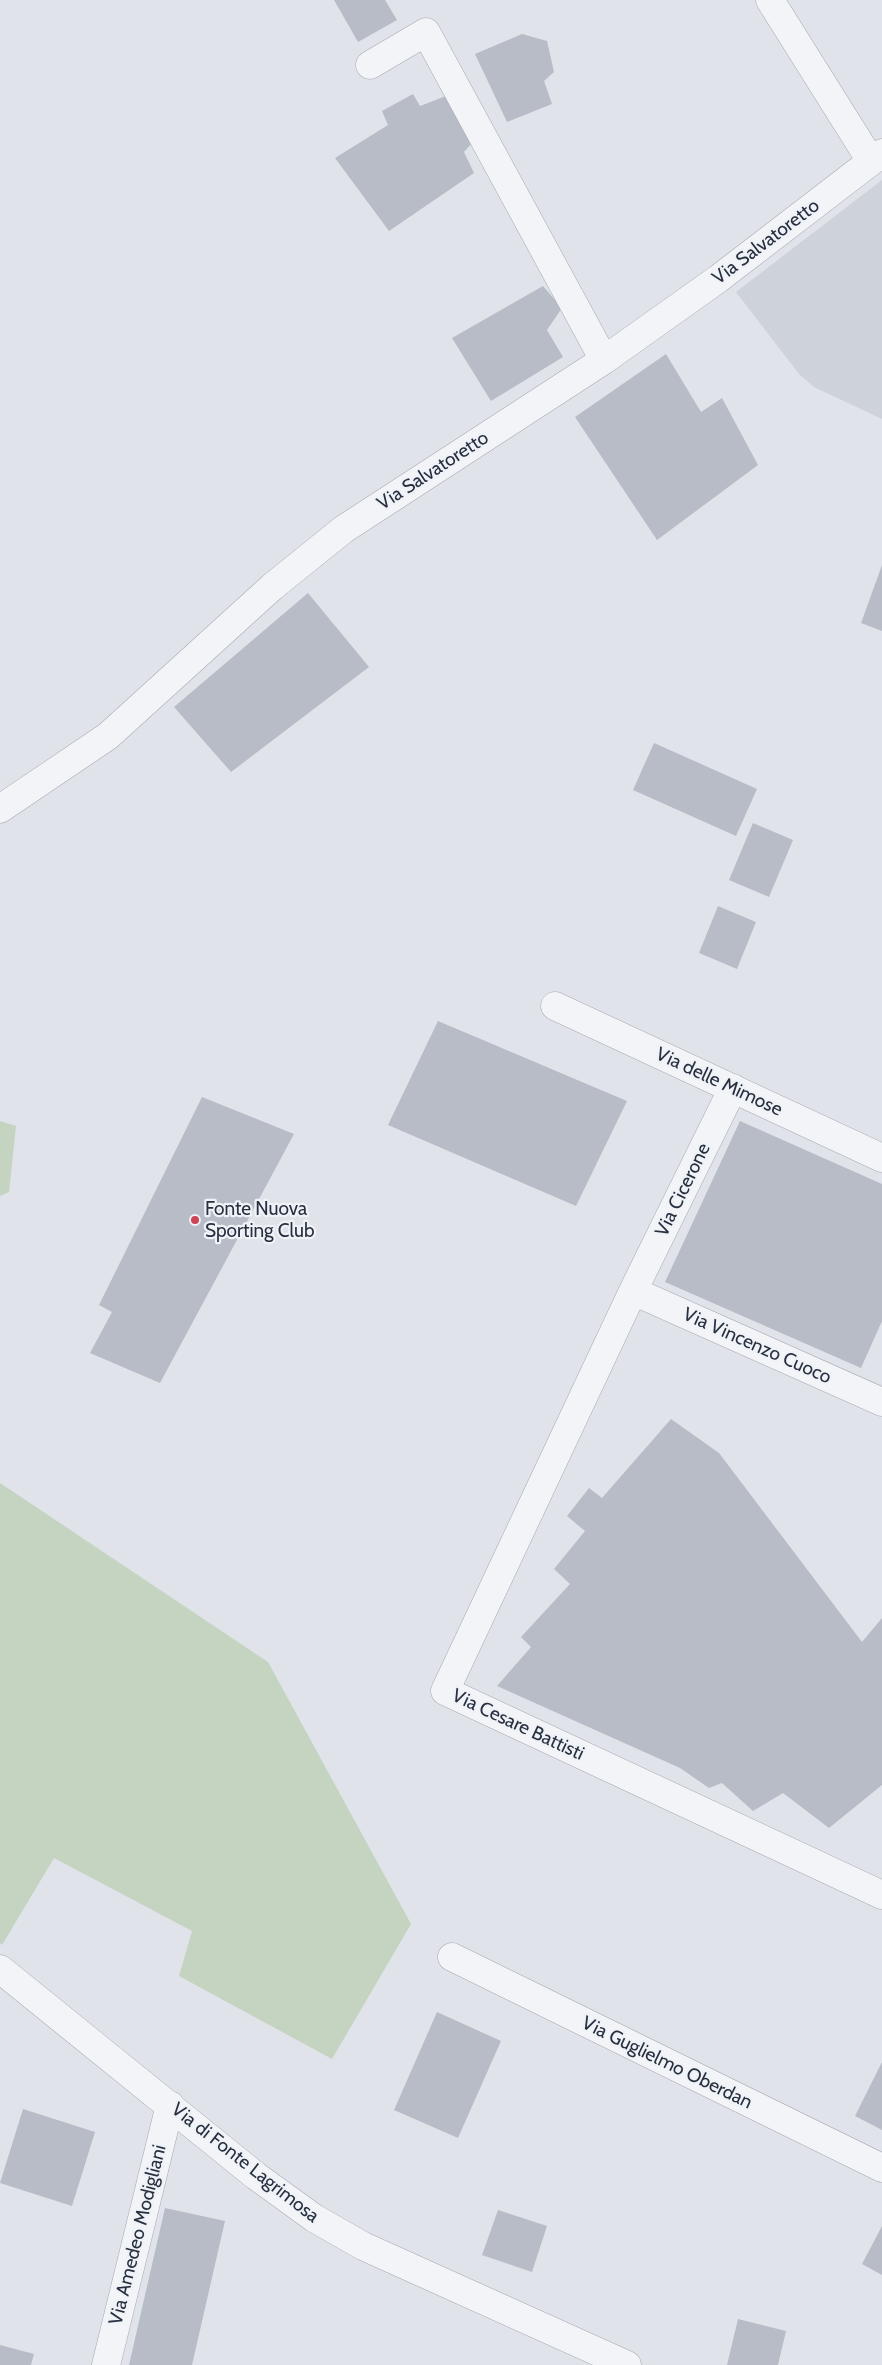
<!DOCTYPE html>
<style>
body{margin:0}
canvas{display:block;background:#e0e3e9}
</style>
<canvas width="882" height="2365"></canvas>
<script>
const g = document.querySelector('canvas').getContext('2d');
g.lineJoin = 'round';
function fill(path, color) {
  g.fillStyle = color;
  g.fill(path, 'evenodd');
}
function strokePath(path, color, width, dash) {
  g.strokeStyle = color;
  g.lineWidth = width;
  g.lineCap = dash ? 'butt' : 'round';
  g.setLineDash(dash || []);
  g.stroke(path);
}
function write(font, color, halo, rows, align = 'center') {
  g.font = font + ' Cabin,sans-serif';
  g.lineWidth = 4.5;
  g.setLineDash([]);
  g.textBaseline = 'middle';
  g.strokeStyle = halo;
  g.fillStyle = color;
  for (const [text, x, y, turn = 0] of rows) {
    g.save();
    g.translate(x, y);
    g.rotate((+turn || 0) * Math.PI / 180);
    g.textAlign = isNaN(turn) ? turn : align;
    if (halo) g.strokeText(text, 0, 0);
    g.fillText(text, 0, 0);
    g.restore();
  }
}
fill(new Path2D(`
 M882,180V419L814,387L799,374L736,292Z`), '#ced2db');
fill(new Path2D(`
 M0,1121L16,1126L9,1192L0,1196Z
 M0,1483L268,1662L411,1924L332,2059L179,1976L192,1931L54,1858L2,1945L0,1943Z`), '#c5d3c1');
fill(new Path2D(`
 M334,0H385L397,20L358,42Z
 M522,34L547,41L554,72L544,81L552,104L507,122L475,54Z
 M413,94L420,106L446,96L473,142L464,152L474,173L389,231L335,158L388,125L382,111Z
 M543,286L562,308L547,330L563,357L491,401L452,338Z
 M666,354L701,412L722,398L758,465L657,540L575,417Z
 M882,565V631L861,623Z
 M308,593L369,667L231,772L174,707Z
 M654,743L757,789L736,836L633,790Z
 M753,823L793,840L769,897L729,880Z
 M718,906L756,922L737,969L699,953Z
 M438,1021L627,1101L576,1206L388,1125Z
 M202,1097L294,1134L160,1383L90,1353L112,1312L99,1305Z
 M740,1121L882,1184V1321L861,1368L665,1282Z
 M671,1419L719,1453L862,1642L882,1618V1785L829,1828L783,1793L753,1811L722,1783L709,1788L680,1768L497,1686L531,1647L521,1637L570,1584L554,1569L585,1531L567,1516L589,1488L602,1498Z
 M437,2012L501,2041L458,2138L394,2110Z
 M882,2062V2130L855,2116Z
 M23,2109L95,2132L72,2206L0,2183Z
 M165,2208L225,2221L192,2365H129Z
 M498,2210L547,2226L532,2272L482,2255Z
 M882,2226V2275L862,2264Z
 M738,2319L786,2331L778,2365H727Z
 M0,2345L34,2354L31,2365H0Z`), '#b7bcc6');
const street = new Path2D(`
 M770,0L871,161
 M370,65L426,32L604,360
 M0,809L108,736L272,587L344,529L604,360L718,279L882,153
 M555,1006L882,1158
 M733,1088L633,1291L445,1691L882,1895
 M633,1291L882,1402
 M452,1957L882,2168
 M0,1969L256,2176L314,2218L363,2246L627,2365
 M106,2365L170,2105`);
strokePath(street, '#a5aab3', 29);
strokePath(street, '#f3f4f7', 28);
for (const [x, y, r, color] of [
 [195,1220,5,"#cf4454"]
]) {
  const dot = new Path2D();
  dot.arc(x, y, r, 0, 2 * Math.PI);
  g.fillStyle = color;
  g.fill(dot);
  strokePath(dot, '#eff2f6', 2);
}
write('19px', '#283040', '#eff2f6', [
 ["Via Salvatoretto",766,242,-37],
 ["Via Salvatoretto",433,471,-33],
 ["Via delle Mimose",719,1082,25],
 ["Via Cicerone",683,1190,-64],
 ["Via Vincenzo Cuoco",757,1346,24],
 ["Via Cesare Battisti",518,1725,25],
 ["Via Guglielmo Oberdan",667,2063,26],
 ["Via di Fonte Lagrimosa",245,2163,38],
 ["Via Amedeo Modigliani",138,2235,-76]
]);
write('19px', '#283040', '#eff2f6', [
 ["Fonte Nuova",205,1209],
 ["Sporting Club",205,1231]
], 'left');
</script>
